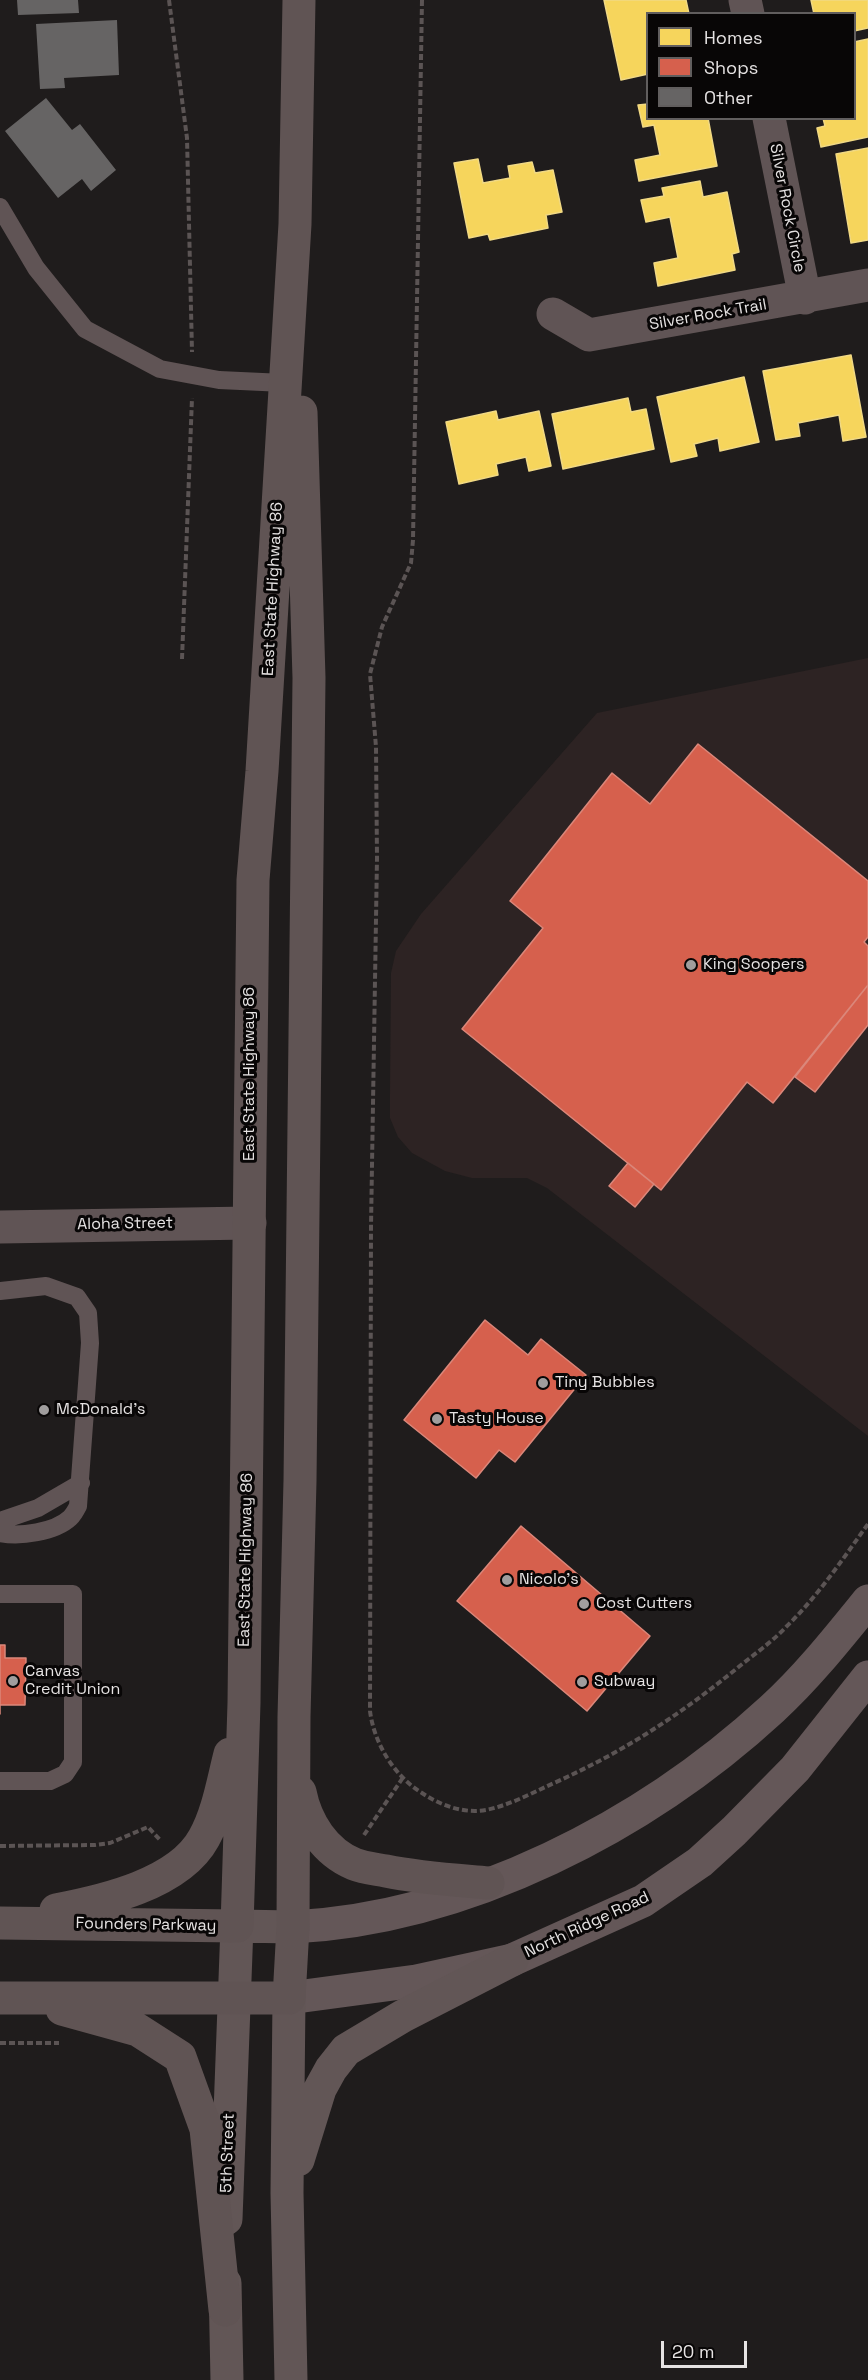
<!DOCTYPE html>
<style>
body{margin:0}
#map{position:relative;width:868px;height:2380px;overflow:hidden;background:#1f1c1c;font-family:"Space Grotesk",sans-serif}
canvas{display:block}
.legend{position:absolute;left:646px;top:12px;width:210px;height:108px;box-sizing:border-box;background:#080606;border:2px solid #615e5e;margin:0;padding:8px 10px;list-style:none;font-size:18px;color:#e6e3e3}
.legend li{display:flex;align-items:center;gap:12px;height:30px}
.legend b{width:30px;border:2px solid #615e5e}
.scale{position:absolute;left:661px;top:2341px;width:86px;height:27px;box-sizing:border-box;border:3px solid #e6e3e3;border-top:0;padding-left:8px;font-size:18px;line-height:21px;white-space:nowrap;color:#e6e3e3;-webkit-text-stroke:4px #080606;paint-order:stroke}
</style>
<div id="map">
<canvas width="868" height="2380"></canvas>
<ul class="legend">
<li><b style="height:16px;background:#f6d55c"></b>Homes</li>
<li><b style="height:16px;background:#d6604d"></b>Shops</li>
<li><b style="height:16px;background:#666464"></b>Other</li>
</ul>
<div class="scale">20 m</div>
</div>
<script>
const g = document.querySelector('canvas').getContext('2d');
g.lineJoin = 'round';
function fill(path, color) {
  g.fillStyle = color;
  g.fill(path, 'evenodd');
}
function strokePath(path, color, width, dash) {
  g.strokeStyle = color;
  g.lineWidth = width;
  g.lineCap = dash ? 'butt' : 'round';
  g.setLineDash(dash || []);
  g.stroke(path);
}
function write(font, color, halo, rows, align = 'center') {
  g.font = font + ' "Space Grotesk",sans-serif';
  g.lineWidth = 6;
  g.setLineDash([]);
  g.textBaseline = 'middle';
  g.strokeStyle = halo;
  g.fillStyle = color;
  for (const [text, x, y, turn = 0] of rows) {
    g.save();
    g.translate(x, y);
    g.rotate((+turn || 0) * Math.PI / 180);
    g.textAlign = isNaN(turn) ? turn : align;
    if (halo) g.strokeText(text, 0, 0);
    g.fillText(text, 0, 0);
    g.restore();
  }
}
fill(new Path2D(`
 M868,658V1436L547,1188L527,1178H472L445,1171L412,1153L398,1137L390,1118V1094L391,973L396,951L421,914L597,713Z`), '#2d2323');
const homes = new Path2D(`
 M604,0H686L689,14H648V74L621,80Z
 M811,0H868V28L854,31V14H814Z
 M868,39V137L821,147L817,128L825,126L823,118H854V42Z
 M648,104V118H708L717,166L639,181L635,160L660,155L654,125L643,127L638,105Z
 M868,148V240L851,243L836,154Z
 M478,159L483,183L510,178L508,166L532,162L535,173L553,170L562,212L546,215L548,228L490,240L488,234L469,238L454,163Z
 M700,181L703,197L727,192L739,252L732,254L735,270L658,286L654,263L678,258L670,217L646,222L641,200L664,196L662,188Z
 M851,355L866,437L843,441L839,415L798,423L800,436L776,440L763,371Z
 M744,377L759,442L720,451L718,438L694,444L697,456L671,462L657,397Z
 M628,398L631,412L646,409L654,449L563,469L552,414Z
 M496,411L498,420L539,411L551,466L529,471L526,457L496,464L498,475L459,484L446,422Z`);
fill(homes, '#f6d55c');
strokePath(homes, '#f1d984', 1.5);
const shops = new Path2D(`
 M698,744L868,881V937L864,942L868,946V985L773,1103L747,1082L661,1190L462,1029L543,928L510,901L612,773L650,804Z
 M868,985V1025L815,1092L795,1077Z
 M628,1163L654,1184L635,1207L609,1186Z
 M485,1320L528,1355L541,1339L586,1375L515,1462L499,1450L476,1478L404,1420Z
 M521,1526L650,1636L587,1711L457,1601Z
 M0,1645H5V1658H26L25,1705H0V1714Z`);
fill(shops, '#d6604d');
strokePath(shops, '#db877a', 1.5);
fill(new Path2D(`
 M17,0H78L79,13L18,15Z
 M117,20L119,75L64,78L65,88L40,89L36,24Z
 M46,98L72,130L80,124L116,170L91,191L82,179L58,198L5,131Z`), '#666464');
strokePath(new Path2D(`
 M169,0L187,138L192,352
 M422,0L413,540L411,563L382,627L370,674L376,747L377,858L371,1227L370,1711C374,1743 394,1776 422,1793C440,1805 463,1814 486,1810C510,1805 532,1793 554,1783C625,1751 680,1715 741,1665C756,1653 773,1641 786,1627C818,1596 842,1560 868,1524
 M182,659L192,398
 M364,1835L402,1779
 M0,1846L95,1845L110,1843L148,1827L161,1841
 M0,2043H59`), '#5b5454', 4, [6, 3]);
strokePath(new Path2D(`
 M0,207L36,268L85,329L160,369L219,380L284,383
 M0,1291L46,1286L77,1297L88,1313L90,1343L78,1506C76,1510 73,1515 70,1518C55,1532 20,1537 0,1533
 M0,1521L38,1508L81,1483
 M0,1594H73V1762L65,1774L50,1781H0`), '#605455', 18);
strokePath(new Path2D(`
 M745,0L748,14
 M769,118L805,298
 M553,314L589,335L868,285
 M0,1227L250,1223`), '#605455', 33);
strokePath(new Path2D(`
 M293,1927C467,1918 645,1826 772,1709C807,1677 838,1638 868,1601
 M289,1998L416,1981L512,1960L643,1901L700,1862L734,1831L795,1769L868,1677`), '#645758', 33);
strokePath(new Path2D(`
 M289,1998L287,2193L291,2380
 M298,2160L320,2089L331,2069L346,2050L403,2016L512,1960
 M226,2219L237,1926L293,1927
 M225,2283L227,2380`), '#625656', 33);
strokePath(new Path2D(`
 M300,1792C306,1823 325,1852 354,1864C364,1868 376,1869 386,1871C420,1878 454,1880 488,1883
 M56,1910C103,1901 179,1884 204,1838C218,1813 223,1781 230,1754
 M0,1923L237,1926L244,1703L253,880L262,771L295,224L299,0
 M0,1998H289L293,1927L294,1717L300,1481L309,678L301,412
 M62,2009L138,2030L180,2057L206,2129L225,2310`), '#605454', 33);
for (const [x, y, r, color] of [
 [691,965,6,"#a09d9d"],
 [543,1383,6,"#a09d9d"],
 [44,1410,6,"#a09d9d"],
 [437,1419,6,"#a09d9d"],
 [507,1580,6,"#a09d9d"],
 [584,1604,6,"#a09d9d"],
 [13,1681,6,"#a09d9d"],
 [582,1682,6,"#a09d9d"]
]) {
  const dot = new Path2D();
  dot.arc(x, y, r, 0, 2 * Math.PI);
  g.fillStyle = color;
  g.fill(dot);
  strokePath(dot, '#080606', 2);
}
write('16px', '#e6e3e3', '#080606', [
 ["Silver Rock Circle",787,208,79],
 ["Silver Rock Trail",708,315,-10],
 ["East State Highway 86",273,589,-87],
 ["East State Highway 86",250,1074,-90],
 ["Aloha Street",125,1224,-1],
 ["East State Highway 86",246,1560,-89],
 ["Founders Parkway",146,1925,1],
 ["North Ridge Road",587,1925,-25],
 ["5th Street",228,2153,-88]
]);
write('16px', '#e6e3e3', '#080606', [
 ["King Soopers",703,965],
 ["Tiny Bubbles",555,1383],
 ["McDonald's",56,1410],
 ["Tasty House",449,1419],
 ["Nicolo's",519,1580],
 ["Cost Cutters",596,1604],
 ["Canvas",25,1672],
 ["Credit Union",25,1690],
 ["Subway",594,1682]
], 'left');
</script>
